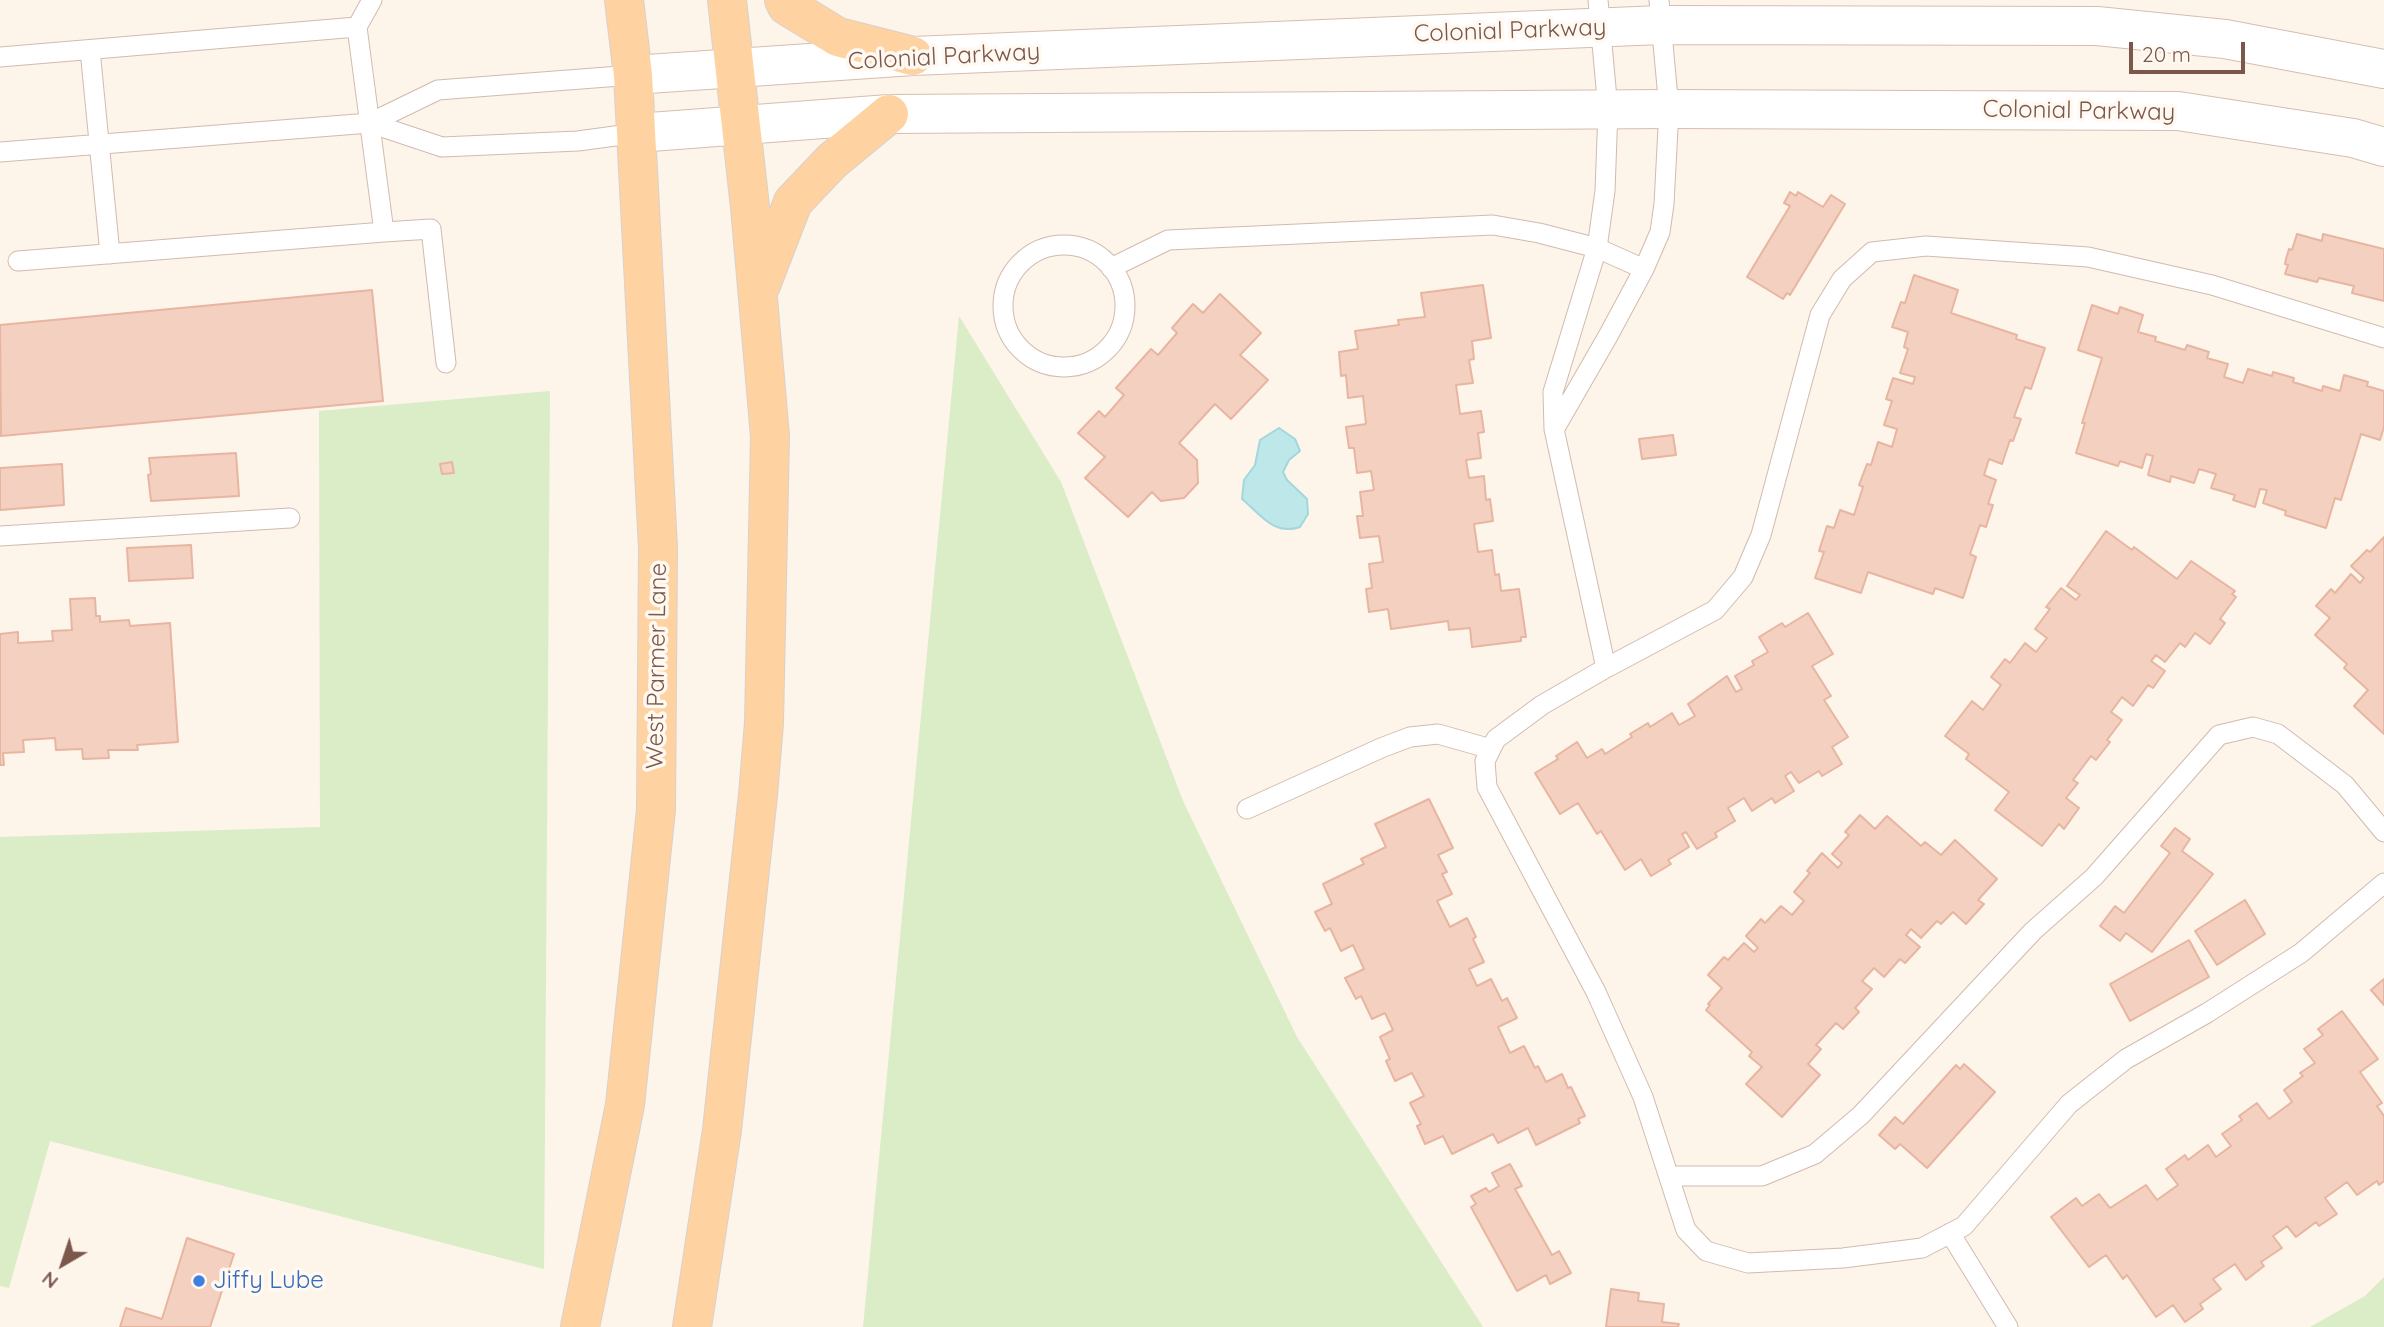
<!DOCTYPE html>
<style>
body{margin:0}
#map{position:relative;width:2384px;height:1327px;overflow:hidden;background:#fdf4ea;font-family:Quicksand,sans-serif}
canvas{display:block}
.north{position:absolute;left:28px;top:1229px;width:70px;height:70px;-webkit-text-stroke:5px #fff9f2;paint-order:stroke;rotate:219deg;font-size:19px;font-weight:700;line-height:28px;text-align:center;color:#7b584b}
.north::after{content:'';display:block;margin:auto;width:24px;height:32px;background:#7b584b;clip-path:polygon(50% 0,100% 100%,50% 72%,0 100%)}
.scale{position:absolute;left:2129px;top:42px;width:116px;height:32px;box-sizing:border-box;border:4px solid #7b584b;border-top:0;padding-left:9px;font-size:21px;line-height:24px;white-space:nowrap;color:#7b584b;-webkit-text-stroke:5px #fff9f2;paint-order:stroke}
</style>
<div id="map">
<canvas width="2384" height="1327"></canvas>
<div class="north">N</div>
<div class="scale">20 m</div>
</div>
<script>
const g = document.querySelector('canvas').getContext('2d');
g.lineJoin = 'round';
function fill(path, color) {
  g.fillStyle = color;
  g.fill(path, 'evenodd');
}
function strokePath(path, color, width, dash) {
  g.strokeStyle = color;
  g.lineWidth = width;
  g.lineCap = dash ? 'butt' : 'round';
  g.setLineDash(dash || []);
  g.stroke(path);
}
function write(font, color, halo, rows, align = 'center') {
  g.font = font + ' Quicksand,sans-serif';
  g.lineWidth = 7;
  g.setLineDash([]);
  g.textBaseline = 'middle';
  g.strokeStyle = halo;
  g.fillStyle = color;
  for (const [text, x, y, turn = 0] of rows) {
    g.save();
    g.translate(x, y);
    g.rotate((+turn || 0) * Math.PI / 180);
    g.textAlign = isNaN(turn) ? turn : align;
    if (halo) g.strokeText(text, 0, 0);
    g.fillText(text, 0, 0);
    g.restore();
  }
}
fill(new Path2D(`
 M959,316L1061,482L1183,801L1297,1037L1483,1327H863Z
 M550,391L544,1269L50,1141L9,1288L0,1286V837L320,827L319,411Z
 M2384,1277V1327H2310L2365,1296Z`), '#daedc7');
const water = new Path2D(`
 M1279,428L1295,439L1300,451L1289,460L1283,472L1287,480L1307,499L1308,514L1300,527C1274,536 1261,515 1242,499L1244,480L1255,465L1260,440Z`);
fill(water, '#bde7e9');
strokePath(water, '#a2d8db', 2);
const building = new Path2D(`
 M1790,192L1796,196L1798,192L1823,207L1831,195L1845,204L1790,295L1787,293L1783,299L1747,277L1790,206L1784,203Z
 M2297,234L2322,241L2323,234L2384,249V301L2352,293L2354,286L2319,278L2317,282L2285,274L2288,265L2285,264L2286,259L2289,249L2292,250Z
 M1914,275L1958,290L1951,313L2017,335L2016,339L2045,348L2031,389L2025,387L2014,417L2021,419L2013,441L2010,440L2002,464L1989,459L1984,475L1996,480L1988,504L1993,505L1986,527L1980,525L1970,554L1976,557L1963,598L1935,588L1933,594L1868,572L1861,593L1815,578L1824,552L1819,551L1827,526L1834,528L1840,510L1854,515L1863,487L1859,485L1867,464L1871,465L1878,442L1892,447L1897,429L1884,425L1892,401L1886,399L1893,378L1913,384L1915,377L1900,373L1908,349L1904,347L1908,332L1892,327L1901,302L1905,303Z
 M1483,285L1491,338L1472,341L1474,359L1469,360L1473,383L1456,385L1460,414L1481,411L1484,432L1478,433L1481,458L1466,460L1469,478L1484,476L1486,500L1490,499L1493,521L1474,524L1478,552L1492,550L1495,575L1499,574L1501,591L1519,589L1526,637H1521V641L1472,647L1470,628L1449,630L1448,621L1391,629L1388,609L1369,612L1366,589L1372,588L1369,564L1383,562L1379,536L1360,538L1357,516H1363L1360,492L1374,490L1371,471L1357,473L1354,448H1349L1346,427L1366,424L1363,396L1348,398L1346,375L1341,376L1339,352L1358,349L1355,331L1399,325L1398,320L1425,317L1421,293Z
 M372,290L383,401L1,436L0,325Z
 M1220,294L1261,333L1240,355L1268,380L1231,419L1215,404L1179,443L1197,460L1198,483L1184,498L1161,501L1152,492L1128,517L1085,478L1105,457L1078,433L1099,411L1105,417L1124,395L1116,388L1151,349L1158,355L1177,333L1172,328L1193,304L1203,313Z
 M2092,305L2118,314L2120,307L2143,315L2138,332L2156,337L2155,341L2185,350L2187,345L2209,352L2207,358L2228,364L2224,377L2243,383L2248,369L2272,376L2273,372L2294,378L2293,382L2322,391L2323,386L2340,391L2344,375L2368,382L2367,386L2384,391V427L2380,440L2361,434L2341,500L2335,498L2326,528L2285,515L2286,511L2263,503L2267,490L2260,489L2255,507L2233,500L2235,495L2211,488L2216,474L2199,469L2194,483L2171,476L2170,482L2148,475L2153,456L2146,454L2142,468L2120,461L2118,466L2076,453L2085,423H2082L2102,358L2078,350Z
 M1673,435L1676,455L1642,459L1639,439Z
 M236,453L239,496L151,501L148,475L151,474L149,458Z
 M452,462L454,473L442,474L440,464Z
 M62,464L64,505L0,510V468Z
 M2106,531L2132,550L2134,547L2177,579L2191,561L2235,591L2232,594L2236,597L2220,619L2225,623L2210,644L2195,633L2185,647L2180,643L2165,662L2156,655L2151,661L2165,671L2153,688L2148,685L2133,706L2122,697L2111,712L2122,720L2107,740L2110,742L2096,760L2091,756L2073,780L2078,783L2066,798L2079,808L2064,829L2059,824L2042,846L1995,810L2009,792L1966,759L1969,754L1945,736L1972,701L1983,710L2001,685L1991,677L2005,659L2010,663L2025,643L2036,652L2047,638L2035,629L2050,609L2046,607L2061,588L2076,600L2080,595L2067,586Z
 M2384,537V734L2354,706L2368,690L2344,668L2347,664L2315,635L2330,618L2316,606L2331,589L2335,593L2351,574L2360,583L2364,578L2351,566L2367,550L2370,552Z
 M191,545L193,578L129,581L127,548Z
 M95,598L96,616H100V622L129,620L130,626L170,623L178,742L137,745L138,750H108L109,758L83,759L82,749L56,750L55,738L23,740L24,752L3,753L4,765H0V634L18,632V643L53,641L52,631L72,630L70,599Z
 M1808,613L1833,654L1812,666L1831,696L1824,700L1848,737L1832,747L1842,764L1822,776L1819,771L1799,783L1791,772L1785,776L1794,791L1775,803L1772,798L1752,811L1744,798L1728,808L1735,821L1715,833L1717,837L1697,849L1686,832L1682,834L1689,847L1668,860L1671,864L1651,876L1641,859L1625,870L1601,831L1597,834L1578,803L1560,814L1535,773L1558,759L1556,756L1577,742L1587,758L1602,749L1605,754L1632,737L1630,734L1648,723L1650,727L1672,713L1679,725L1695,716L1688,704L1727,676L1736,692L1742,689L1735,676L1754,665L1752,661L1768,652L1759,637L1782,623L1785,627Z
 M1429,799L1453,848L1438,855L1447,872L1442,874L1452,894L1437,901L1450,927L1467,918L1476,937L1473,939L1484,962L1469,969L1477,986L1491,979L1502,1001L1507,998L1517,1018L1498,1027L1510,1053L1524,1046L1535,1068L1538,1066L1546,1082L1562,1074L1568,1088L1571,1087L1585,1116L1578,1119L1580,1123L1536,1145L1528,1128L1498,1143L1493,1134L1452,1154L1443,1136L1425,1144L1417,1126L1421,1124L1410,1103L1424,1096L1412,1073L1395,1081L1386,1061L1390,1059L1380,1037L1393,1030L1385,1013L1372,1019L1361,996L1356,999L1345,978L1364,969L1353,945L1341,951L1330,928L1325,931L1315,912L1332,904L1323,884L1364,864L1361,859L1386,847L1375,824Z
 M1860,815L1875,829L1887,816L1921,846L1925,842L1941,855L1955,840L1997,879L1978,900L1984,904L1966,924L1953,912L1941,924L1937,921L1921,938L1911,929L1906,935L1920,947L1905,963L1900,959L1884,977L1874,968L1862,981L1872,989L1855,1008L1859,1012L1843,1029L1836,1023L1816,1045L1821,1049L1808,1064L1820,1075L1782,1117L1746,1084L1762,1067L1749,1056L1752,1052L1706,1010L1710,1005L1708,1004L1722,988L1708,975L1724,957L1728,960L1744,943L1754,952L1758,948L1746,936L1761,919L1765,923L1781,906L1792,915L1804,901L1794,892L1810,873L1807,871L1822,853L1838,868L1842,863L1832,854L1849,835L1845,832Z
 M2175,828L2190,839L2182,851L2213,874L2152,952L2126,933L2120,941L2100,926L2115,906L2124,913L2170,853L2161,846Z
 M2245,900L2265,934L2217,965L2195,931Z
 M2189,940L2209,977L2130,1021L2110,984Z
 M2384,979V1005L2371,990Z
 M2342,1011L2378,1059L2360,1072L2382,1103L2377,1106L2384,1116V1181L2379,1185L2377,1181L2357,1195L2347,1182L2325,1198L2337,1214L2319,1226L2316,1222L2296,1237L2287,1226L2273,1236L2282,1248L2261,1262L2264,1266L2246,1280L2235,1264L2213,1279L2221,1289L2200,1304L2203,1309L2185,1322L2173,1305L2156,1317L2127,1275L2123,1279L2106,1255L2089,1267L2051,1217L2076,1198L2082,1206L2099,1194L2110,1208L2146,1185L2157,1200L2178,1185L2166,1169L2185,1155L2188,1160L2208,1145L2216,1157L2231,1146L2222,1134L2242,1120L2239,1116L2257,1103L2269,1119L2292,1102L2284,1090L2303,1076L2300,1073L2315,1063L2304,1049L2323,1035L2318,1029Z
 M1964,1064L1995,1092L1927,1168L1900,1144L1895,1149L1879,1135L1895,1117L1903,1124L1956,1065L1960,1069Z
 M1510,1164L1522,1186L1515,1189L1552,1255L1559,1251L1571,1273L1550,1284L1546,1275L1517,1291L1471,1207L1476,1204L1471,1196L1486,1188L1489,1192L1499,1186L1492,1173Z
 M187,1238L234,1254L210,1327H120L126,1308L162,1319Z
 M1611,1289L1639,1293L1638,1301L1664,1304L1662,1322L1679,1324L1678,1327H1606Z`);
fill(building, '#f4d0c0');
strokePath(building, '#e8b5a0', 2);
const lane = new Path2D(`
 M1598,0L1608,110L1605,191L1597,248L1553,392L1554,429L1606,668L1542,705L1496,739L1485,761L1487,787L1596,992L1643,1097L1686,1230L1706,1251L1748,1263L1843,1258L1922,1248L1964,1226L2069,1104L2126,1059L2207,1013L2301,953L2384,883
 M90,50L110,254
 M0,57L357,27
 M370,123L442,147L578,141L637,133
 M0,152L370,123L438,90L633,75
 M384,232L431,229L446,363
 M1003 306a61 61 0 1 1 122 0a61 61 0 1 1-122 0Z
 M18,261L384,232L357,27L372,0
 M1111,268L1168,240L1493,225L1539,233L1597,248L1644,269
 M1555,428L1608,336L1644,269L1660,232L1664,204L1669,109L1659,0
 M0,536L290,518
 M1606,668L1715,610L1743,577L1761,535L1820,315L1842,279L1872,252L1926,246L2088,257L2212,285L2384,338
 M1247,809L1381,748L1410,737L1438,734L1491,749
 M1669,1176H1762L1815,1154L1861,1115L2033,931L2094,877L2219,735L2253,727L2278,734L2345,785L2384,832
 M1950,1233L2008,1327`);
const secondary = new Path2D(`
 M633,75L913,56L1661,25L2097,26L2225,39L2384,69
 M637,133L889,114L1669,109L2178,111L2353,138L2384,147`);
const primary = new Path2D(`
 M784,0L787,6L838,37L913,56
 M761,285L793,202L832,161L889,114
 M580,1327L625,1105L656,810L658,548L633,75L624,0
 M692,1327L722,1130L758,795L764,723L770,436L750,207L727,0`);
strokePath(lane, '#d2baae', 21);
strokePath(secondary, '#d7bdae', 40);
strokePath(primary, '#dad0cd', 40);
strokePath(lane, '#fff', 19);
strokePath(secondary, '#fff', 38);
strokePath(primary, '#fed3a1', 38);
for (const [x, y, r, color] of [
 [199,1281,7,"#3f7fe0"]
]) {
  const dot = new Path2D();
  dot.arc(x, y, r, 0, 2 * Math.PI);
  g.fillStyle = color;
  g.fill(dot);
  strokePath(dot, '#fff9f2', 2.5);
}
write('24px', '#7b584b', '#fff9f2', [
 ["Colonial Parkway",1510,31,-2],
 ["Colonial Parkway",944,57,-3],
 ["Colonial Parkway",2079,111,1],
 ["West Parmer Lane",657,666,-89]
]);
write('24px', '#366cbe', '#fff9f2', [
 ["Jiffy Lube",213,1281]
], 'left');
</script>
